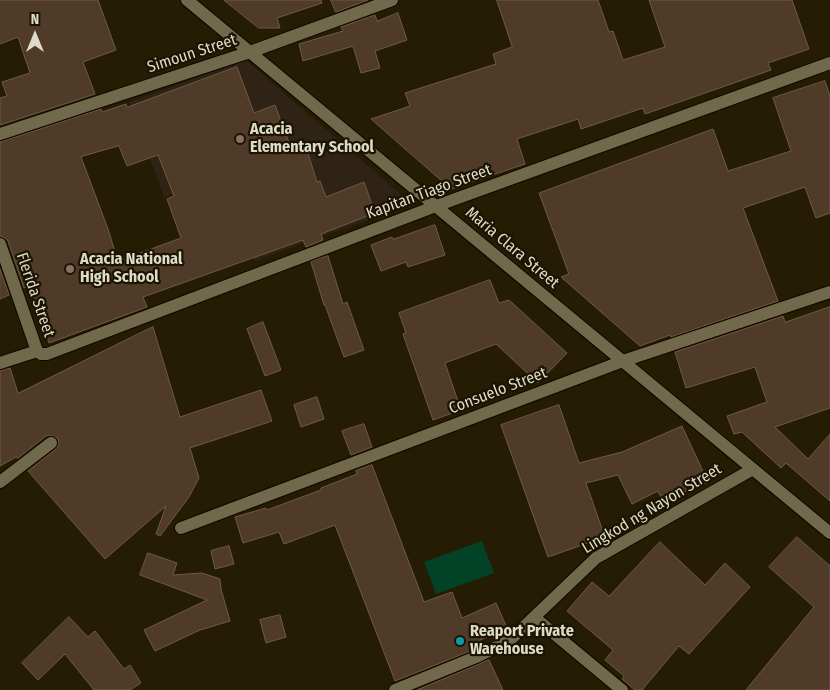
<!DOCTYPE html>
<style>
body{margin:0}
#map{position:relative;width:830px;height:690px;overflow:hidden;background:#241d03;font-family:"Fira Sans Condensed",sans-serif}
canvas{display:block}
.north{position:absolute;left:10px;top:10px;width:50px;height:50px;-webkit-text-stroke:4px #1b1400;paint-order:stroke;rotate:0deg;font-size:14px;font-weight:700;line-height:20px;text-align:center;color:#dfdbcb}
.north::after{content:'';display:block;margin:auto;width:18px;height:22px;background:#dfdbcb;clip-path:polygon(50% 0,100% 100%,50% 72%,0 100%)}
</style>
<div id="map">
<canvas width="830" height="690"></canvas>
<div class="north">N</div>
</div>
<script>
const g = document.querySelector('canvas').getContext('2d');
g.lineJoin = 'round';
function fill(path, color) {
  g.fillStyle = color;
  g.fill(path, 'evenodd');
}
function strokePath(path, color, width, dash) {
  g.strokeStyle = color;
  g.lineWidth = width;
  g.lineCap = dash ? 'butt' : 'round';
  g.setLineDash(dash || []);
  g.stroke(path);
}
function write(font, color, halo, rows, align = 'center') {
  g.font = font + ' "Fira Sans Condensed",sans-serif';
  g.lineWidth = 4.5;
  g.setLineDash([]);
  g.textBaseline = 'middle';
  g.strokeStyle = halo;
  g.fillStyle = color;
  for (const [text, x, y, turn = 0] of rows) {
    g.save();
    g.translate(x, y);
    g.rotate((+turn || 0) * Math.PI / 180);
    g.textAlign = isNaN(turn) ? turn : align;
    if (halo) g.strokeText(text, 0, 0);
    g.fillText(text, 0, 0);
    g.restore();
  }
}
fill(new Path2D(`
 M246,60L412,204L254,261L223,177L164,197L129,102Z`), '#2e2314');
fill(new Path2D(`
 M482,541L494,573L436,594L424,562Z`), '#024327');
const building = new Path2D(`
 M0,0H98L116,50L83,62L95,94L0,125V98L7,96L2,82L30,73L18,37L0,44Z
 M224,0H321L322,3L277,18L280,28H259Z
 M331,0H368L336,12Z
 M497,0H598L609,32L613,31L623,60L665,47L649,0H792L809,49L768,63L771,70L645,114L643,108L581,129L578,119L517,139L525,164L451,189L371,119L410,106L405,93L496,64L493,54L512,47Z
 M398,13L407,40L375,51L380,68L361,73L353,46L303,61L299,44L343,31L341,27L375,15L377,21Z
 M237,67L254,113L275,105L291,148L305,144L317,182L320,181L326,197L364,182L375,213L321,234L323,240L306,247L303,240L143,297L147,307L49,343L29,286L24,288L8,241L5,238L0,236V142L101,109L102,112L126,104L127,107ZM119,146L127,166L158,155L174,196L167,199L181,238L118,261L108,229L81,157Z
 M825,81L830,96V213L816,218L805,187L743,208L778,301L671,337L670,335L640,346L561,277L569,274L539,193L713,129L728,171L791,151L773,98Z
 M435,225L445,255L408,267L406,262L381,271L371,245L392,237L393,239Z
 M328,256L343,304L347,302L364,350L344,357L325,305H324L311,262Z
 M0,269L9,295L0,299Z
 M490,280L499,303L509,300L567,353L538,383L496,344L445,363L461,410L433,420L403,334L406,333L399,313Z
 M830,307V408L775,427L808,459L830,434V501L786,463L781,468L742,432L734,434L727,416L767,402L755,367L686,388L675,352L783,316L785,322Z
 M263,322L281,370L265,376L247,329Z
 M153,327L180,417L261,390L272,421L190,448L199,478L189,497L160,536L156,534L166,506L105,559L28,471L56,449L59,442L57,438L50,435L46,436L18,458L16,457L0,466V371L10,368L18,393Z
 M317,397L324,419L301,427L294,405Z
 M559,405L579,463L622,452L682,426L708,482L663,502L658,491L632,504L618,475L586,483L605,537L548,557L501,425Z
 M364,424L372,447L351,455L342,431Z
 M372,465L424,602L452,592L462,618L496,603L507,628L480,640L482,645L473,650L395,681L335,525L284,544L279,532L243,543L235,517L266,508L267,510L321,490V488L357,474L356,471Z
 M797,537L830,566V690H746L814,607L769,567Z
 M660,542L705,585L725,563L750,587L689,654L679,646L642,690H635L622,679L624,676L605,660L613,650L567,611L592,582L609,596Z
 M229,546L234,564L215,569L211,551Z
 M148,553L177,563L173,575L202,573L220,579L221,589L230,621L200,630L155,651L144,630L207,600L140,575Z
 M280,615L286,637L266,643L260,620Z
 M69,617L88,637L95,631L124,669L130,665L141,683L130,690H94L65,654L38,680L22,663Z
 M489,660L503,690H417L479,664Z`);
fill(building, '#503a28');
strokePath(building, '#725947', 1);
const minor = new Path2D(`
 M187,0L830,533
 M0,134L250,52L392,0
 M0,244L37,351L41,354H47L436,206L830,63
 M0,363L37,351
 M0,482L51,443
 M181,528L623,361L830,292
 M534,617L622,690
 M395,690L476,657L509,641L596,558L753,469`);
strokePath(minor, '#0e0700', 14);
strokePath(minor, '#71694c', 12);
for (const [x, y, r, color] of [
 [240,139,5,"#8d6e63"],
 [70,269,5,"#8d6e63"],
 [460,641,5,"#0f9aa8"]
]) {
  const dot = new Path2D();
  dot.arc(x, y, r, 0, 2 * Math.PI);
  g.fillStyle = color;
  g.fill(dot);
  strokePath(dot, '#1b1400', 2);
}
write('16px', '#dfdbcb', '#1b1400', [
 ["Simoun Street",192,54,-18],
 ["Kapitan Tiago Street",429,192,-20],
 ["Maria Clara Street",512,248,40],
 ["Flerida Street",35,295,71],
 ["Consuelo Street",498,391,-21],
 ["Lingkod ng Nayon Street",652,509,-31]
]);
write('bold 16px', '#dfdbcb', '#1b1400', [
 ["Acacia",250,130],
 ["Elementary School",250,148],
 ["Acacia National",80,260],
 ["High School",80,278],
 ["Reaport Private",470,632],
 ["Warehouse",470,650]
], 'left');
</script>
